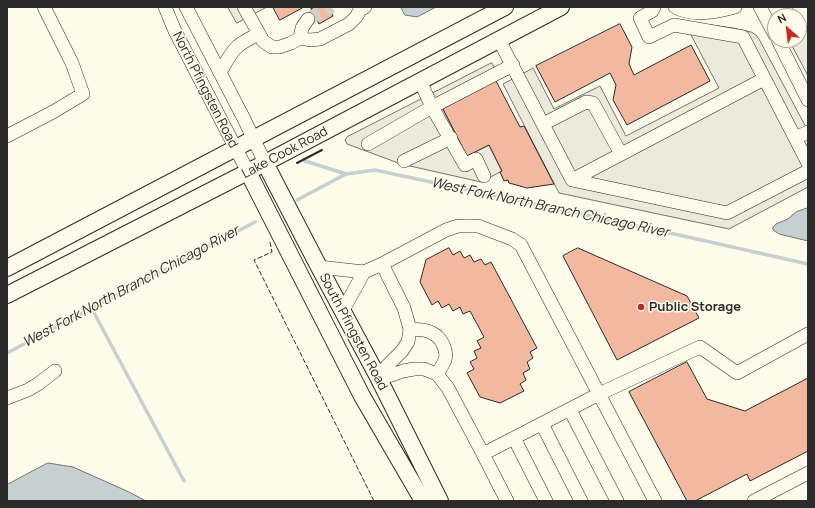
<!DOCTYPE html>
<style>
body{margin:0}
#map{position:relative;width:815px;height:508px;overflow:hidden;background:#fdfbea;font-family:Manrope,sans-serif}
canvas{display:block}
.frame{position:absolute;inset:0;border:8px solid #2b2b2b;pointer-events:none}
.north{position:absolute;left:767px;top:8px;width:40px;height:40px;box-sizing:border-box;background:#fdfbea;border:1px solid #a9a89e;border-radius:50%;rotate:332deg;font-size:11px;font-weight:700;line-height:16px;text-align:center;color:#2b2b2b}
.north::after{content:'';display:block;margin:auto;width:14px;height:18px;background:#c62828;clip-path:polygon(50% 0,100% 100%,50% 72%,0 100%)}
</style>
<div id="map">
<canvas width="815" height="508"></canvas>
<div class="frame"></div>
<div class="north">N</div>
</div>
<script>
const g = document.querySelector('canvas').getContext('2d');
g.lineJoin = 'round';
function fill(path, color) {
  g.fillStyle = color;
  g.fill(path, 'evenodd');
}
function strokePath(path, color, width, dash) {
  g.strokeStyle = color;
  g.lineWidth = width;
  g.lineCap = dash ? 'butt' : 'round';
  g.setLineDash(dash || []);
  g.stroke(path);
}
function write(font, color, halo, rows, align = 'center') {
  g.font = font + ' Manrope,sans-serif';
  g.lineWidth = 3;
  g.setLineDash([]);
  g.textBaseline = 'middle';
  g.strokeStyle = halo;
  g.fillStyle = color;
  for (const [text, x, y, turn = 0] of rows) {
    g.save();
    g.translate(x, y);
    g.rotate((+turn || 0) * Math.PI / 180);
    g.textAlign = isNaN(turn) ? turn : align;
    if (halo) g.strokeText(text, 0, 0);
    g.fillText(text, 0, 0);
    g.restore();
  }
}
const parking = new Path2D(`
 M228,7H264L265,8L237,23Z
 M711,25L733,28L751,32L756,35L759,39L808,131V187L729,229L559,193L503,84L533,68L554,109L600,86L626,136L719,88L691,35Z
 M808,28V76L789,40H799V33Z
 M492,63L500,78L496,81L443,109L467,156L489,145L502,171L481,182L401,164L347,144L345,140L347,137Z`);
fill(parking, '#eceadb');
strokePath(parking, '#74746e', 1);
const water = new Path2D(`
 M401,7H436L417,17L405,15Z
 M808,208V241L779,234L773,230V227L776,224L788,219L796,212Z
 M48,463L73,467L129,492L146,501H7V485Z`);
fill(water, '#c7d0d0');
strokePath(water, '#74746e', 1);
strokePath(new Path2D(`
 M305,161L346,174
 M297,200L346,174L375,170L679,235L808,264
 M92,309L184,481
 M7,353L255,222`), '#c7d0d0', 3.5);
const building = new Path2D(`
 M273,7H304L280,20Z
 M316,7H328L333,16L319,24L311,9Z
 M620,24L632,47L629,64L634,75L691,45L710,81L627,125L613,100L616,85L610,73L555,102L536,66Z
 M496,81L520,127L524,126L554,184L527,188L509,183L508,180L504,181L500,172L502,171L489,145L467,156L443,109Z
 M449,248L453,255L460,251L464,258L470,255L474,262L481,259L485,265L491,262L537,348L530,352L533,358L527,362L530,369L523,373L526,380L520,384L524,391L500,403L480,397L467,373L474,369L470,362L477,358L474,351L481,348L477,341L484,337L470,311L463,314L460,307L453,311L449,304L442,308L438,301L432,305L420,282L426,260Z
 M578,248L687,296L699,318L617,360L563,256Z
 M687,362L707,399L745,411L808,378V451L750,481L747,474L695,501H687L629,392Z`);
fill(building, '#f2b8a0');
strokePath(building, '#2b2b2b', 1);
strokePath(new Path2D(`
 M308,19L332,7`), '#d3d1c4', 13, [13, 6]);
const minor = new Path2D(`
 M165,7L175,31L248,172
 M186,7L244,119L265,163
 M244,7L263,41L272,47H280L291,43L300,38L310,40L320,39L349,24L356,17L360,10L365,7
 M654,7L652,11L640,18L649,37L674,25L743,37L808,163
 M675,7C693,17 717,12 735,7
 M760,7L775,35
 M799,7L808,25
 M300,38L302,28L308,19
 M499,40L572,180
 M778,40L808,100
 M220,73C225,64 230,53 238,46C244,41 251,38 258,34
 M420,81L432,107L465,165L476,159L484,176
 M543,124L586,102L593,103L621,154
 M7,136L53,112L83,94L72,63L44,7
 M795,138L808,132
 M368,144L432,107L513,65
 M404,161L451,138
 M572,180L727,213L808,171
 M572,180L764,79
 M319,267L364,272L382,264L446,230L458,226H478L512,239L521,245L599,394L483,454L448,388L437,374L424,369H414L403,371L392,375L378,377
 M342,312L364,272
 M410,329C417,330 426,329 432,333C441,337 448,350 445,360C443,365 440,369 437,374
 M378,377L387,366L402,351L408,342L410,329L404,308L382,264
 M7,398L28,390L38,384L55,371
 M570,410L617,501
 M542,424L581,501
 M514,438L546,501
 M483,454L507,501
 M655,501L599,394L700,347L737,373L808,334
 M754,501L808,473`);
const major = new Path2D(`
 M265,163L319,267L378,377L440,501
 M248,172L362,396L423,501
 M7,268L505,7
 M7,295L265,163L561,7`);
strokePath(minor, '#2b2b2b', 14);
strokePath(major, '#2b2b2b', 18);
strokePath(minor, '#fdfbea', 13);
strokePath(major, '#fdfbea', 16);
strokePath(new Path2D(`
 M270,242L272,252L254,260L374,501`), '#2b2b2b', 1, [5, 2]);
strokePath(new Path2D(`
 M297,163L322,150`), '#2b2b2b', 2);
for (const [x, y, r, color] of [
 [641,307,4,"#c62828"]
]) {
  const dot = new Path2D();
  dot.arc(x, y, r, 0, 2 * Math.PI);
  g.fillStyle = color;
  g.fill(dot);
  strokePath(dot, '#fdfbea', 1.5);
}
write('13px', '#2b2b2b', '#fdfbea', [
 ["North Pfingsten Road",205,90,63],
 ["Lake Cook Road",285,153,-28],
 ["South Pfingsten Road",353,332,62]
]);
write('bold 13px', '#2b2b2b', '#fdfbea', [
 ["Public Storage",649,307]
], 'left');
write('italic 14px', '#2b2b2b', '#fdfbea', [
 ["West Fork North Branch Chicago River",550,208,12],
 ["West Fork North Branch Chicago River",131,287,-28]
]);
</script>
